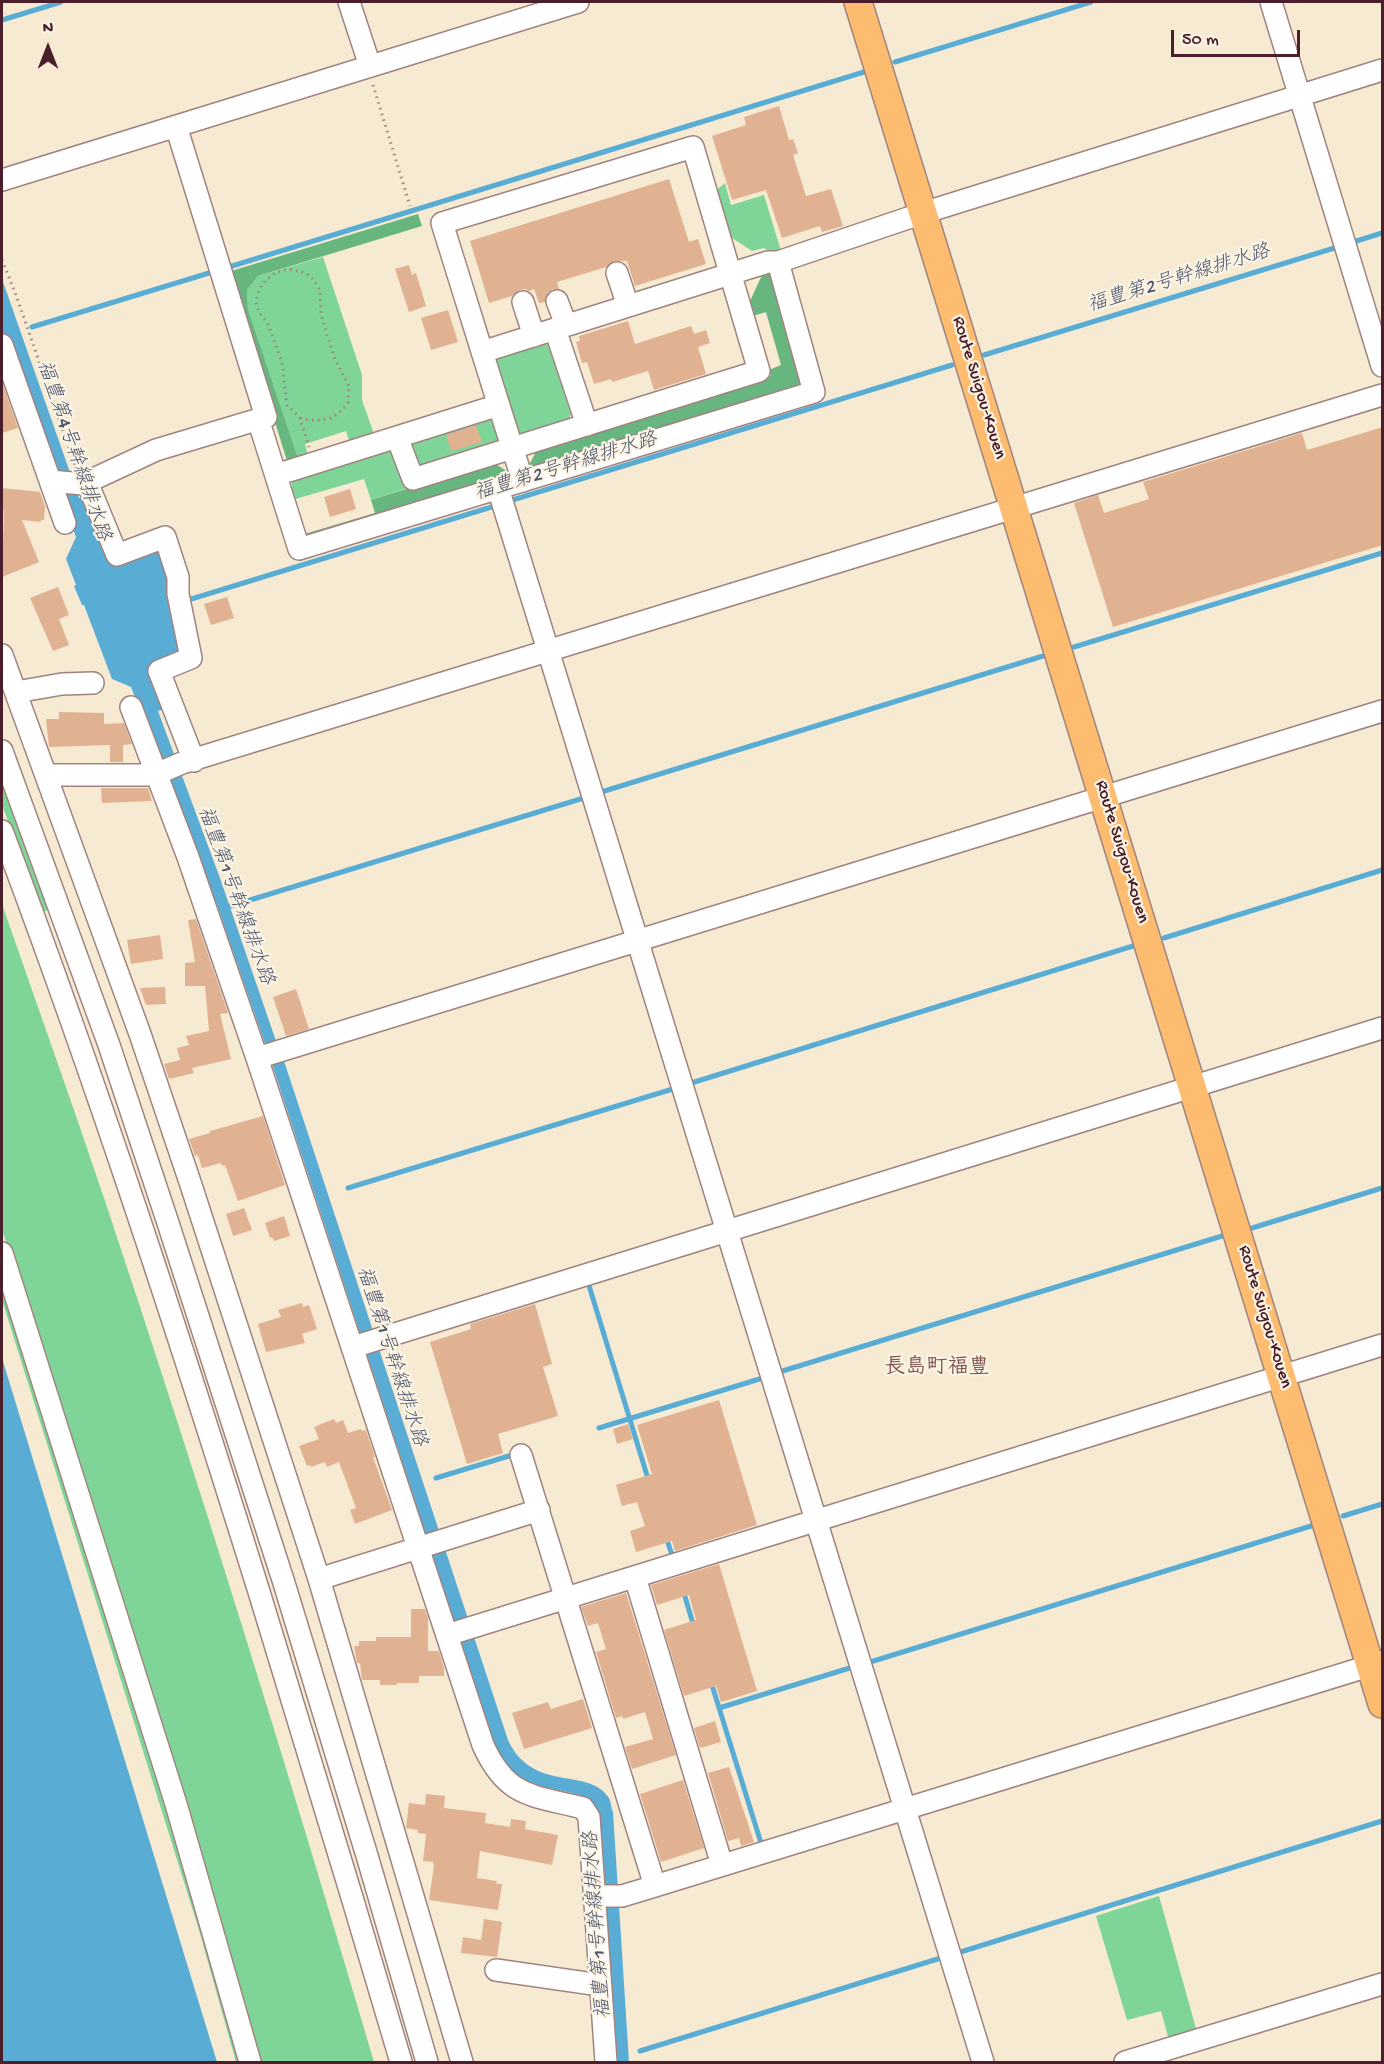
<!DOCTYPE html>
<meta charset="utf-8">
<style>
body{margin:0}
#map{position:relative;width:1384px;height:2064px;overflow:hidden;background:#f6ead3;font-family:"Gochi Hand",sans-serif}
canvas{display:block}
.frame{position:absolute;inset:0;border:3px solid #4a1f2b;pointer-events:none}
.north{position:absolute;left:18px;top:18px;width:60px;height:60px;-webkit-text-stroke:4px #fcf5e5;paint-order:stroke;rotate:0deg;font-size:16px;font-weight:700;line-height:24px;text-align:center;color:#4a1f2b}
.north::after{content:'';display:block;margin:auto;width:21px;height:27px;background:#4a1f2b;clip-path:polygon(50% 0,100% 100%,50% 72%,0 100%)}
.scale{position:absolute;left:1171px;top:30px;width:129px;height:27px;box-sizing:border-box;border:3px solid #4a1f2b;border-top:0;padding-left:8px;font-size:18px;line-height:21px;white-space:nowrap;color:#4a1f2b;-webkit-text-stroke:4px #fcf5e5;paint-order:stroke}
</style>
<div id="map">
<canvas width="1384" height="2064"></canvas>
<div class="frame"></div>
<div class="north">N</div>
<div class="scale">50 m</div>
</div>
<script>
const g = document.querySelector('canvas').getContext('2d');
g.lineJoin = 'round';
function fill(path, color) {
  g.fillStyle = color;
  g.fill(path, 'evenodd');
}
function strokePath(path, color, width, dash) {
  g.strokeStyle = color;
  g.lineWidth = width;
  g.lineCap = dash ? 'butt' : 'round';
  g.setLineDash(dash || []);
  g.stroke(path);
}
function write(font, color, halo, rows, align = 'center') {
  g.font = font + ' "Gochi Hand","Klee One",sans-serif';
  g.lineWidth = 4.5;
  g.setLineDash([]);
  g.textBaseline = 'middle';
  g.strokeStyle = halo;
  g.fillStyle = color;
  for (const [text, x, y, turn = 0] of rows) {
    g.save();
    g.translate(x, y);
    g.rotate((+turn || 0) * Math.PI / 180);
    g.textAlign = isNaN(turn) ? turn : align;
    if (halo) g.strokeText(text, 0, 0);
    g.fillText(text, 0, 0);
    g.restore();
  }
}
fill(new Path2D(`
 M725,183L731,205L764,195L781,251L772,254L764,248L752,251L729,236L715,191Z
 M323,257L362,375V400L375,437L351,446L346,431L305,444L309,459L299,461L248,309L247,290L258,276Z
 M542,342L548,345L571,414L568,421L523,436L515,432L493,364L498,357Z
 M485,417L495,419L501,437L497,445L422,468L414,464L408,446L413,439Z
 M386,448L396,451L408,488L371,500L364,479L292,500V478Z
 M2,769L52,908L43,912L2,805Z
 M2,904C36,1002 71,1100 104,1198C200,1485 289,1773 374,2062H257L40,1340L2,1230Z
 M2,1266L245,2062H236L199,1930L2,1300Z
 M1159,1896L1197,2032L1169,2040L1161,2011L1127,2020L1096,1916Z`), '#7fd598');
fill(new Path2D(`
 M418,214L422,226L258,276L247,290L248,309L299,461L288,464L228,272Z
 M770,273L802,376L797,389L529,471V465L538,448L771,376L769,370L781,365L766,312L753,316L750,301L762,275Z
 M492,462L507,471L509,477L309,538L301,535L375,513L371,500Z`), '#67b680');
fill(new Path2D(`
 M2,279L79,498L89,496L115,561L162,544L185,655L152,668L167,708L158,711L220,878L276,1041L285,1064L508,1740C533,1794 589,1766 609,1798C611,1802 611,1808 613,1812L629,2062H616L597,1809C583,1785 535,1794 513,1773C505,1765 500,1756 495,1746L272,1064L219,911L145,716L143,717L131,687L112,679L84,605H82L74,586L76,585L66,559L76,537L63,503L62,490L2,330Z
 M2,1358L217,2062H2Z`), '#59add5');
strokePath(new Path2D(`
 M2,20L61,2
 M895,62L1091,2
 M1350,243L1382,233
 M232,266L864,72
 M32,327L209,273
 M984,355L1341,246
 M506,502L952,365
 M188,600L498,505
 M1074,647L1382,553
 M598,793L1043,656
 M224,908L587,797
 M1164,938L1382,870
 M688,1084L1133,946
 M348,1188L676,1088
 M1252,1228L1382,1188
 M587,1279L649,1482
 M776,1373L1222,1236
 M599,1428L766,1377
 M436,1478L509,1456
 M1343,1516L1382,1504
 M666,1537L672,1555
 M683,1590L694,1627
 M867,1663L1311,1526
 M711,1682L761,1843
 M719,1708L853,1667
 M954,1954L1382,1821
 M640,2051L944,1957`), '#59add5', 5);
fill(new Path2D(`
 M779,106L789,140L793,139L798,153L793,155L806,196L831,189L843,226L822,232L820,226L782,238L766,190L732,200L712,136L746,125L744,117Z
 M669,179L689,242L698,239L706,264L635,286L627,261H614L606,267L557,282L559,289H553L548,292L545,302L539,303L534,289L529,291L525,289L519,290L512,296L489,303L470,241Z
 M409,265L412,275L416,273L426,306L409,312L395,269Z
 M448,310L458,342L431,350L421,318Z
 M628,321L635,344L691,326L694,334L706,330L710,343L698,347L706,374L654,390L648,371L612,382L611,379L594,384L587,362L582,363L576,342L580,341L579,336Z
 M2,382L18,428L2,433Z
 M476,425L482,442L451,451L446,435Z
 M1383,427V545L1113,627L1074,503L1098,495L1104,513L1149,499L1143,482L1302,433L1307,450Z
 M2,488L40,492L45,506L44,520H41V522L22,520L39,562L2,577L4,510H2Z
 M350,489L356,509L330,517L324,497Z
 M58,587L69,615L59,619L69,645L53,651L30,598Z
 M227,597L234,618L211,625L204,604Z
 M59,712L104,713V724L124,723L132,744L123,745V762H110V745L49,747L46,719H59Z
 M101,788H148L152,801L102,803Z
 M196,919L228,1013L220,1014L231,1059L192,1068L194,1073L169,1079L164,1064L180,1060L177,1048L189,1045L186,1036L209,1031L205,986H185V963L195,962L188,920Z
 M160,935L163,959L131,964L127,940Z
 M165,987L166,1004L146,1005L140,988Z
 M296,989L309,1029L286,1036L273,997Z
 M263,1116L285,1185L238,1201L225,1165L222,1166L221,1163L202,1168L198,1155L195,1156L189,1139L210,1133V1131Z
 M244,1208L252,1230L233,1236L226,1214Z
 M284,1216L290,1236L274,1241L272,1237L270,1238L265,1223Z
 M302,1303L303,1307L309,1305L317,1329L302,1334L305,1343L266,1352L258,1324L281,1317L278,1310Z
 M535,1304L552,1364L543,1367L558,1416L498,1434L503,1453L467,1464L430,1342L471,1329L470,1324Z
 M719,1400L757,1525L675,1551L672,1541L636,1552L630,1531L645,1526L637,1502L622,1506L616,1485L652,1474L637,1425Z
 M334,1419L336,1423L343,1420L348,1433L361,1429L362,1431L366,1430L375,1457H373L392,1510L355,1524L350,1510L356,1508L339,1462L327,1467L325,1462L311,1467L310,1465L307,1466L299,1446L319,1439L314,1427Z
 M628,1424L633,1439L617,1444L613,1429Z
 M719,1564L757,1691L721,1702L716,1686L684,1696L664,1630L696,1620L689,1595L657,1605L651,1585Z
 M626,1593L676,1755L632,1769L625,1747L653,1739L645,1712L623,1719L622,1716L616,1718L596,1652L606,1649L598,1623L588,1626L581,1607Z
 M411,1609H425L428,1618V1651H439L444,1668V1676H419V1683H397V1685H380V1680H362L360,1663H357L354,1646H359V1641H376V1637H411Z
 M583,1699L592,1728L524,1749L512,1713L548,1702L551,1709Z
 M715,1721L721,1742L700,1748L694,1728Z
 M729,1767L754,1842L741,1846L739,1838L728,1841L708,1773Z
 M683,1780L704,1848L661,1862L640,1794Z
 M426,1794L445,1796L444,1808L486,1813L485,1823L510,1827L511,1819L526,1821L525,1829L558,1835L552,1865L480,1851L477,1878L497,1881L496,1884H502L498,1910L429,1900L434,1865L433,1862L423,1861L426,1834L418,1833V1830L406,1828L409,1803L425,1805Z
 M484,1919L502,1922L497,1957L461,1953L463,1937L481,1940Z`), '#e1b292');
const minor = new Path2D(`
 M349,2L370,66
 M1271,2L1382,366
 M2,180L578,2
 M617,273L628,306
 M557,301L566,325
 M523,302L534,336
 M555,329L587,425
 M2,345L65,523
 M482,352L768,262H778
 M258,419L299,549L814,392L778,262L923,213L1382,70
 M397,437L413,479C528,443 643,407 759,371L693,147L442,223C469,309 495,395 523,481
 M276,475L499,405
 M50,481L83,484L156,450L266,417L176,126
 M87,482L117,555L165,537L178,577V594L191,658L159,671L194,761
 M498,488L983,2062
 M2,655L140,1034L191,1185L319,1579L462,2062
 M16,692L62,684L93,683
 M131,707L188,857L257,1058L483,1745C507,1798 532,1795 583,1808L589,1817L606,2062
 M2,751L109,1045L169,1226L284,1583L368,1859L427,2062
 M46,775H154L182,763L1382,395
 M2,831C97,1083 180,1338 260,1595C308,1751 355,1906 401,2062
 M257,1058L1382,711
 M2,1253L176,1804L250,2062
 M353,1347L1382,1028
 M521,1455L655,1886
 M635,1577L722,1865
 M319,1579L539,1510
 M447,1635L1382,1345
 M594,1896H622L655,1886L1382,1662
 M496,1970L600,1985
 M1125,2062L1382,1984`);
const major = new Path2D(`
 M858,2L1382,1704`);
strokePath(minor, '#a0847f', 24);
strokePath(major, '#a0847f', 30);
strokePath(new Path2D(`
 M373,85L410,206
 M2,260L15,292L75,465
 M300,418C322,423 334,421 348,403L349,386L335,359L327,335L321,314L320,290L314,280L306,273L288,269L275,273L265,281L259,290L256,302L259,312L268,324L282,362L287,405L300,418L309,447`), '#a0847f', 3, [1.5, 4.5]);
strokePath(minor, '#fff', 21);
strokePath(major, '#fdbc6f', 27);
write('18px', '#4a1f2b', '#fcf5e5', [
 ["Route Suigou-Kouen",978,388,73],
 ["Route Suigou-Kouen",1121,852,73],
 ["Route Suigou-Kouen",1264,1317,73]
]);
write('italic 20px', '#50586f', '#fcf5e5', [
 ["福豊第2号幹線排水路",1179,280,-17],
 ["福豊第4号幹線排水路",72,451,71],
 ["福豊第2号幹線排水路",566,468,-17],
 ["福豊第1号幹線排水路",234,896,70],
 ["福豊第1号幹線排水路",390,1357,72],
 ["福豊第1号幹線排水路",599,1925,-94]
]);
write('bold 21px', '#7f524f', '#fcf5e5', [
 ["長島町福豊",937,1369]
]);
</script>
